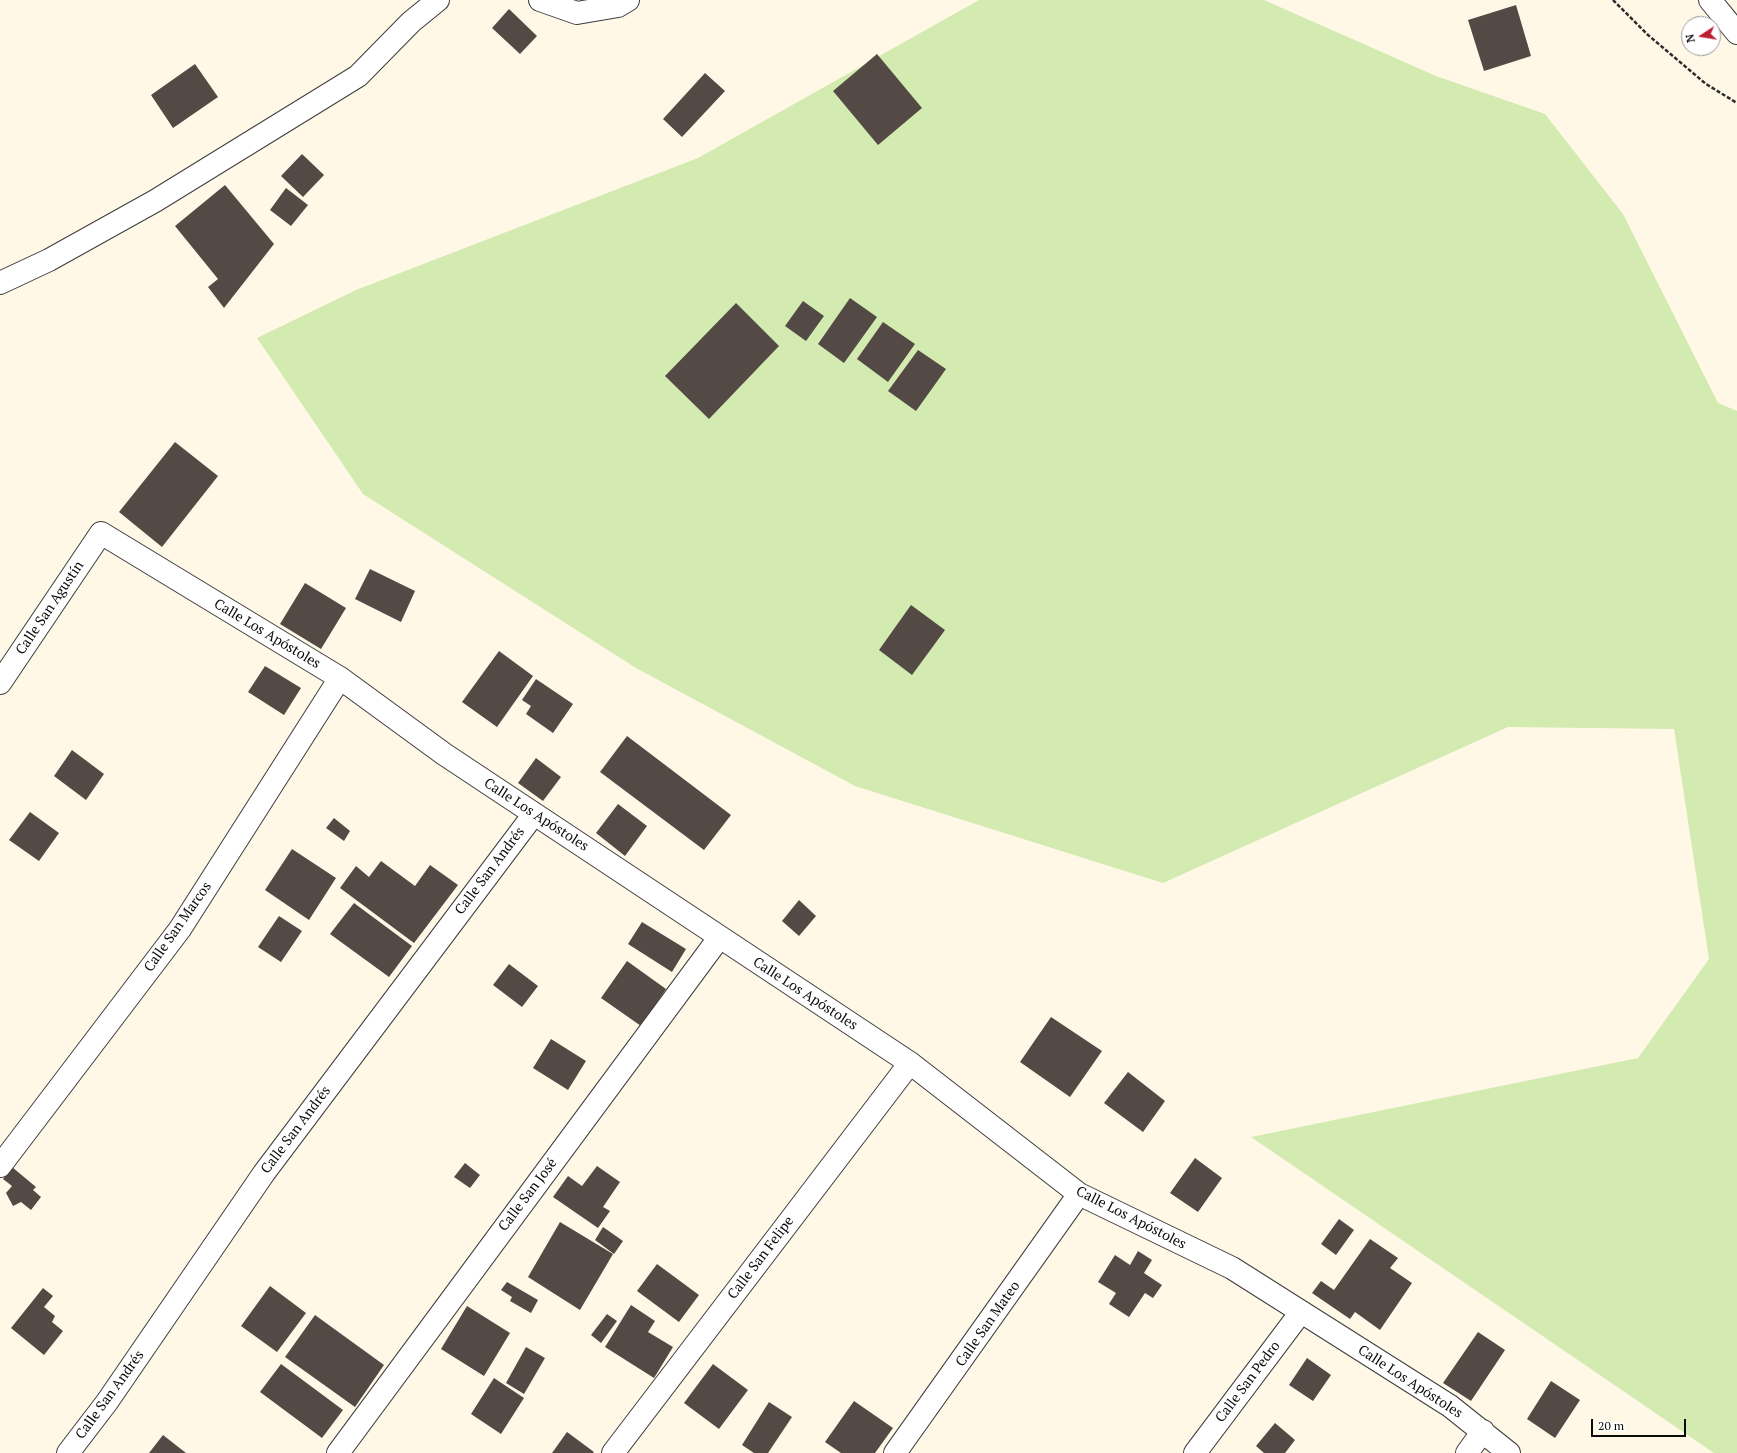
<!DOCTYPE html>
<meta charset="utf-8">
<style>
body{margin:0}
#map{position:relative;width:1737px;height:1453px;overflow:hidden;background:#fff8e7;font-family:"PT Serif",serif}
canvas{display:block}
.north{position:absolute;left:1681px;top:16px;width:40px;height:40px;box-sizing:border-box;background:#fff;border:1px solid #9d9d9d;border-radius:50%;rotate:258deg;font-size:11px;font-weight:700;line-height:16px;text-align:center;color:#0a0a0a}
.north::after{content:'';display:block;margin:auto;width:14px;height:18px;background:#be1e32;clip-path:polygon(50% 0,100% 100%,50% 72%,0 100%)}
.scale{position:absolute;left:1591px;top:1419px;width:95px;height:18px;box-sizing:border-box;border:2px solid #0a0a0a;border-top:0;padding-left:5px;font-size:12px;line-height:14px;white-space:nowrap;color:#0a0a0a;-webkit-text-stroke:3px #fff;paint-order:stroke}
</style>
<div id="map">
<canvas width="1737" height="1453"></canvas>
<div class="north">N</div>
<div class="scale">20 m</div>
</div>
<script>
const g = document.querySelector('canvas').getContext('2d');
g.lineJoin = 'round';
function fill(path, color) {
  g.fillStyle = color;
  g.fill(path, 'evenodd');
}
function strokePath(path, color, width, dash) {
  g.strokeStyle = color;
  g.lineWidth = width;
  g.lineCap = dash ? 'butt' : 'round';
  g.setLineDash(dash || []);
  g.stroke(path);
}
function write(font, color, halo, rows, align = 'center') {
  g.font = font + ' "PT Serif",serif';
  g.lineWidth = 4;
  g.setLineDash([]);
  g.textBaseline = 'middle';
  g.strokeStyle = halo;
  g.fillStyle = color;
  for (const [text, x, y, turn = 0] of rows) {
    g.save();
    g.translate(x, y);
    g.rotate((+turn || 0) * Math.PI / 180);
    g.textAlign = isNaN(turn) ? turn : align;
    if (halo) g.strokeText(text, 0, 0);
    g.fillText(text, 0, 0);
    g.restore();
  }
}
fill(new Path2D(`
 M979,0H1264L1436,76L1545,114L1623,214L1718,403L1737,411V1453H1714L1251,1137L1638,1058L1709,959L1674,729L1508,727L1163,883L855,786L636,668L363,494L257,338L356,290L698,158Z`), '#d3eab0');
fill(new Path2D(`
 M1516,5L1531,56L1484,71L1468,20Z
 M509,9L537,36L520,54L492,28Z
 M877,54L922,108L878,145L833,91Z
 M195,64L218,97L173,128L151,95Z
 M705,73L725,91L682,137L663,119Z
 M302,154L324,175L303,197L281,176Z
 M225,185L274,244L224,308L208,287L218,279L175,226Z
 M286,188L308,205L291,226L270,210Z
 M850,298L877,317L844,363L818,344Z
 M803,301L824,316L806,341L785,326Z
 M736,303L779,346L709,419L665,376Z
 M883,322L915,344L888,382L857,359Z
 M918,350L946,369L916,411L888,391Z
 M175,442L218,476L162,547L119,512Z
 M370,569L415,591L401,622L355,599Z
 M305,583L346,608L321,649L280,624Z
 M911,605L945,630L912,675L879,650Z
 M499,651L533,676L497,727L462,702Z
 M265,666L301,688L284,715L248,692Z
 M536,679L573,704L553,733L526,714L531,706L522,700Z
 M627,736L731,815L704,850L600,772Z
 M72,750L104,774L86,800L54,776Z
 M536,758L561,777L543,801L518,783Z
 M618,804L647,826L625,856L596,833Z
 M30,812L59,833L39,861L9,840Z
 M334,818L350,831L344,841L326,828Z
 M292,849L336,878L309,920L265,890Z
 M381,861L415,886L430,865L458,885L414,943L340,888L356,866L369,877Z
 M799,900L816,916L799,936L782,921Z
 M354,903L412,946L389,977L330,934Z
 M279,916L302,931L281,962L258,947Z
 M642,922L686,949L672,972L628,944Z
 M627,961L666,989L641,1026L601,998Z
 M509,964L538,986L522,1007L493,985Z
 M1051,1017L1102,1051L1070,1097L1020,1062Z
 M551,1039L586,1061L568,1090L533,1068Z
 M1128,1072L1165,1101L1143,1132L1104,1103Z
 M1195,1158L1222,1178L1198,1212L1170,1193Z
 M465,1163L480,1175L470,1188L454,1177Z
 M597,1166L620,1182L603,1207L610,1211L598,1228L553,1197L568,1176L582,1186Z
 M12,1167L36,1187L33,1190L41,1197L31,1210L21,1202L13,1206L6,1193L12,1186L3,1179Z
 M1339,1219L1354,1230L1336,1255L1321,1244Z
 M560,1222L613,1254L580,1310L528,1277Z
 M603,1227L623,1241L614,1254L595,1240Z
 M1370,1239L1398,1258L1390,1268L1412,1283L1380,1330L1355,1312L1350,1319L1312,1293L1321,1281L1334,1290Z
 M1138,1251L1152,1260L1144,1273L1162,1285L1153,1298L1145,1293L1129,1317L1109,1304L1116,1293L1098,1282L1115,1255L1130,1265Z
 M657,1264L699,1295L679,1322L637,1291Z
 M507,1282L538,1300L531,1313L510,1301L512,1297L501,1290Z
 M270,1286L306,1313L277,1352L241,1326Z
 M43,1288L53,1296L44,1307L55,1316L52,1322L63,1331L44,1355L11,1328Z
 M631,1305L655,1321L648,1332L673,1347L654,1378L605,1347Z
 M467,1306L510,1333L484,1376L441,1349Z
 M607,1314L617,1321L601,1343L591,1335Z
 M315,1315L384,1365L355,1407L285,1357Z
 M1478,1332L1505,1350L1471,1401L1443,1383Z
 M526,1347L545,1358L524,1394L506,1383Z
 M1307,1358L1331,1375L1313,1401L1289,1385Z
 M281,1364L343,1410L322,1438L260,1392Z
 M713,1364L748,1390L719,1429L684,1403Z
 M494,1378L524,1398L501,1434L471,1414Z
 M1551,1381L1580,1400L1555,1438L1527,1419Z
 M854,1401L893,1428L875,1453H841L825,1442Z
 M769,1402L792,1417L768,1453H754L742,1445Z
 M1275,1423L1295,1440L1285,1453H1264L1256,1446Z
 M567,1432L594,1452L593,1453H552Z
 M163,1435L186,1453H149Z`), '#534a46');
const minor = new Path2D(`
 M540,0L577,13L618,6L628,0
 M1710,0L1737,33
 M0,283L49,260L155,201L358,76L411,22L438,0
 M0,683L101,533L340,678L444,754L910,1063L1079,1194L1232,1268L1450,1406L1509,1453
 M0,1166L180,929L340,678
 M68,1453L107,1402L264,1173L534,814
 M338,1453L719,938
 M613,1453L910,1063
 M895,1453L1079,1194
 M1195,1453L1301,1312
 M1467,1453L1483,1431`);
strokePath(minor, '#3d3d3d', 24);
strokePath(new Path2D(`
 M1613,0L1648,35L1706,84L1737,103`), '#2c2c2c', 2.5, [4, 2]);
strokePath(minor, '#fff', 22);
write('14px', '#0a0a0a', '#fff', [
 ["Calle San Agustín",50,608,-56],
 ["Calle Los Apóstoles",267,634,31],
 ["Calle Los Apóstoles",536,815,33],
 ["Calle San Andrés",490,871,-53],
 ["Calle San Marcos",178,927,-55],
 ["Calle Los Apóstoles",805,994,33],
 ["Calle San Andrés",296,1130,-53],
 ["Calle San José",528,1195,-53],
 ["Calle Los Apóstoles",1131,1218,27],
 ["Calle San Felipe",761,1258,-53],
 ["Calle San Mateo",988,1324,-55],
 ["Calle San Pedro",1248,1382,-53],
 ["Calle Los Apóstoles",1410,1382,33],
 ["Calle San Andrés",110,1395,-54]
]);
</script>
